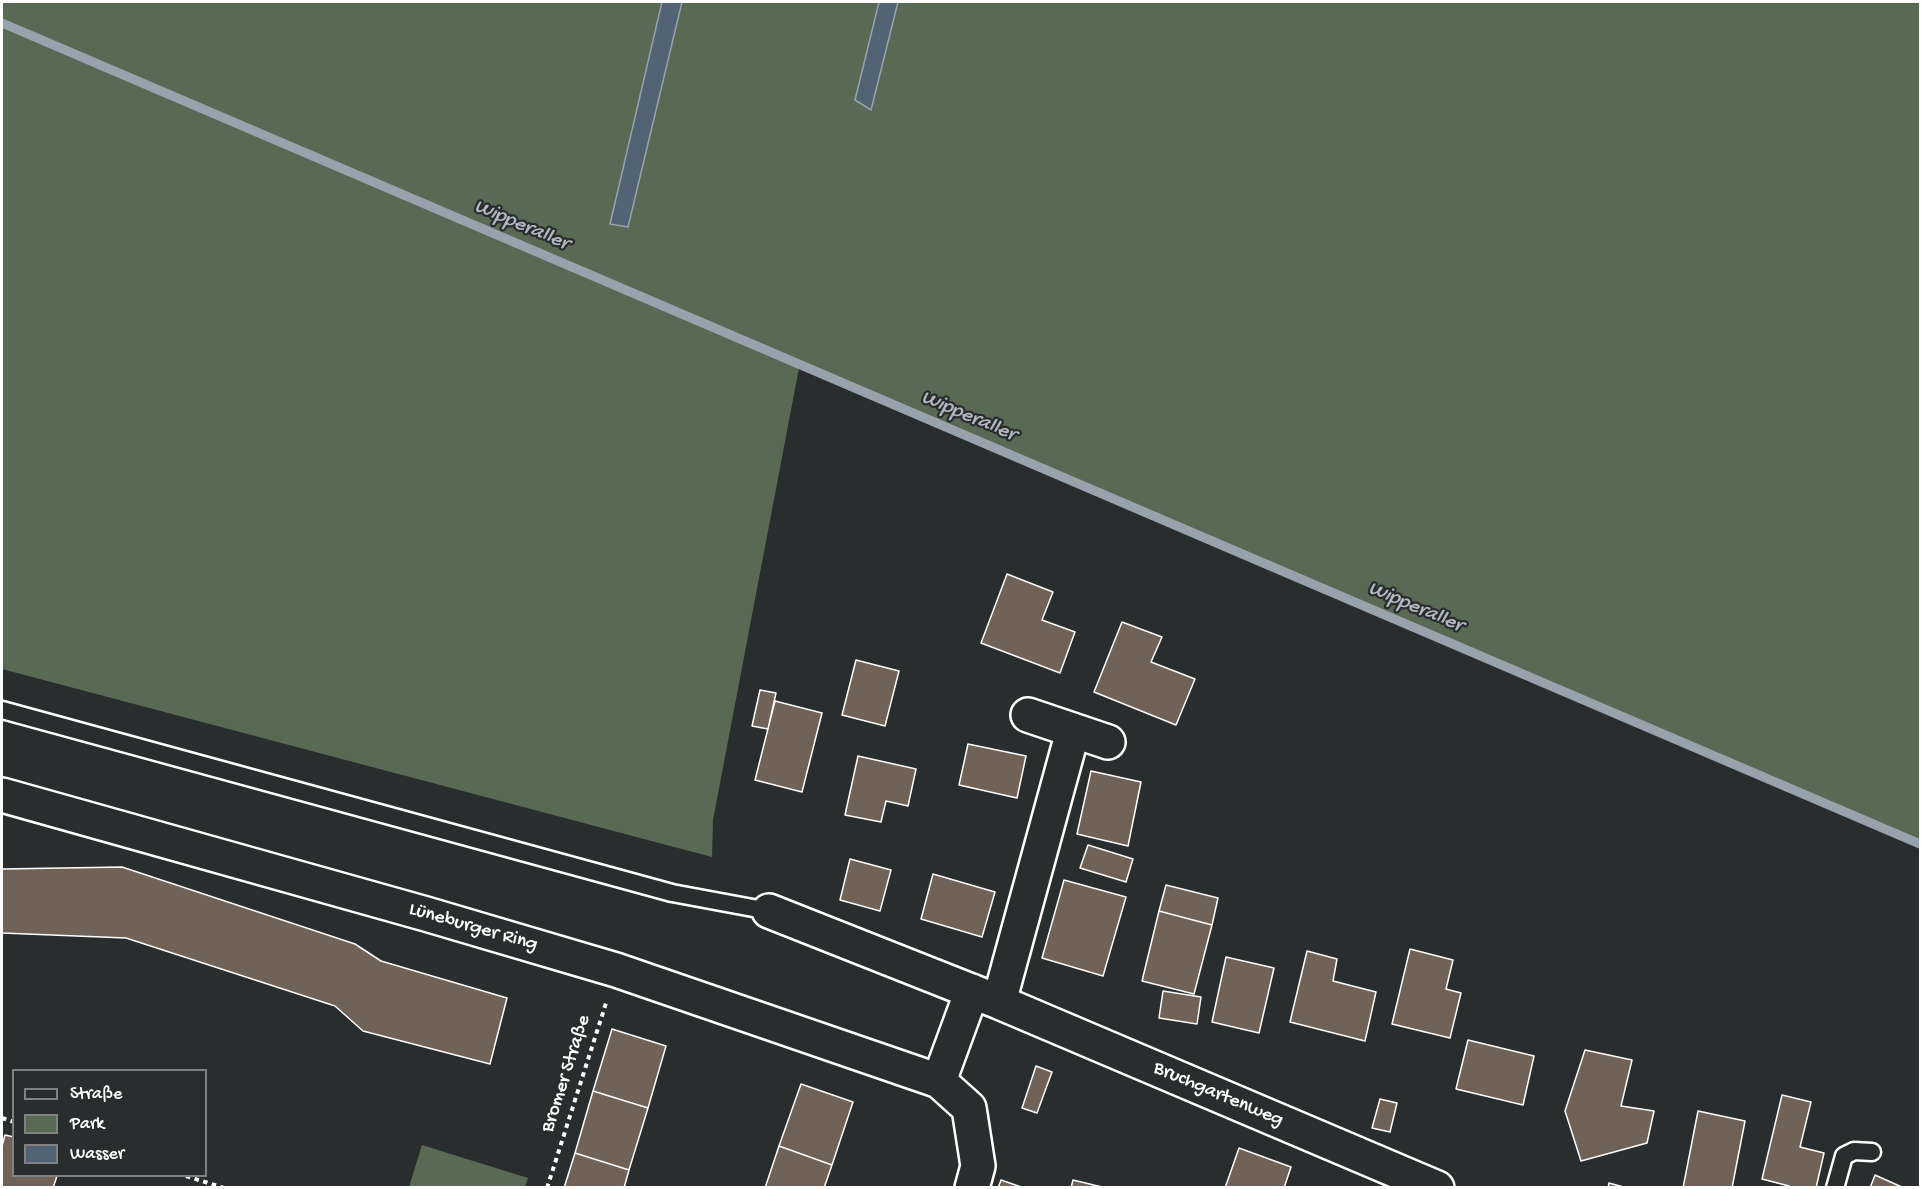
<!DOCTYPE html>
<meta charset="utf-8">
<style>
body{margin:0}
#map{position:relative;width:1922px;height:1189px;overflow:hidden;background:#2a2d2e;font-family:"Gochi Hand",sans-serif}
canvas{display:block}
.frame{position:absolute;inset:0;border:3px solid #fff;pointer-events:none}
.legend{position:absolute;left:12px;top:1069px;width:195px;height:108px;box-sizing:border-box;background:#2a2d2e;border:2px solid #7f8182;margin:0;padding:8px 10px;list-style:none;font-size:18px;color:#fff}
.legend li{display:flex;align-items:center;gap:12px;height:30px}
.legend b{width:30px;border:2px solid #7f8182}
</style>
<div id="map">
<canvas width="1922" height="1189"></canvas>
<div class="frame"></div>
<ul class="legend">
<li><b style="height:8px;background:#2a2d2e"></b>Straße</li>
<li><b style="height:16px;background:#596a54"></b>Park</li>
<li><b style="height:16px;background:#526474"></b>Wasser</li>
</ul>
</div>
<script>
const g = document.querySelector('canvas').getContext('2d');
g.lineJoin = 'round';
function fill(path, color) {
  g.fillStyle = color;
  g.fill(path, 'evenodd');
}
function strokePath(path, color, width, dash) {
  g.strokeStyle = color;
  g.lineWidth = width;
  g.lineCap = dash ? 'butt' : 'round';
  g.setLineDash(dash || []);
  g.stroke(path);
}
function write(font, color, halo, rows, align = 'center') {
  g.font = font + ' "Gochi Hand",sans-serif';
  g.lineWidth = 4.5;
  g.setLineDash([]);
  g.textBaseline = 'middle';
  g.strokeStyle = halo;
  g.fillStyle = color;
  for (const [text, x, y, turn = 0] of rows) {
    g.save();
    g.translate(x, y);
    g.rotate((+turn || 0) * Math.PI / 180);
    g.textAlign = isNaN(turn) ? turn : align;
    if (halo) g.strokeText(text, 0, 0);
    g.fillText(text, 0, 0);
    g.restore();
  }
}
fill(new Path2D(`
 M2,2H1920V846L1263,568L799,368L713,820L712,857L2,669V28L561,264L2,18Z
 M422,1145L528,1178L525,1187H409Z`), '#596a54');
const water = new Path2D(`
 M662,2H682L628,227L610,224Z
 M879,2H898L871,110L855,100Z`);
fill(water, '#526474');
strokePath(water, '#97a2ac', 1.5);
strokePath(new Path2D(`
 M2,23L1920,844`), '#97a2ac', 9);
const building = new Path2D(`
 M1007,574L1053,592L1042,620L1075,632L1060,673L981,643Z
 M1122,622L1162,637L1151,662L1195,679L1176,725L1094,692Z
 M856,660L899,671L885,726L842,715Z
 M760,690L776,693L768,729L752,726Z
 M775,701L822,713L802,792L755,780Z
 M968,744L1026,756L1017,798L959,785Z
 M858,756L916,769L908,806L886,801L881,822L845,815Z
 M1091,771L1141,782L1128,846L1077,834Z
 M1088,845L1133,859L1126,882L1080,868Z
 M850,859L891,870L880,911L840,900Z
 M122,867L355,944L381,961L507,998L490,1064L363,1031L335,1006L126,938L2,933V869Z
 M933,874L995,892L982,937L921,919Z
 M1064,880L1126,897L1103,976L1042,958Z
 M1166,885L1218,898L1212,925L1159,911Z
 M1159,911L1212,925L1194,994L1142,981Z
 M1410,949L1453,960L1446,989L1461,993L1450,1038L1392,1024Z
 M1307,951L1337,959L1333,981L1376,992L1365,1041L1290,1022Z
 M1226,957L1274,968L1259,1033L1212,1022Z
 M1163,991L1201,997L1197,1024L1159,1018Z
 M612,1029L666,1046L648,1108L593,1091Z
 M1468,1040L1534,1056L1523,1105L1456,1089Z
 M1585,1050L1632,1060L1621,1106L1654,1111L1647,1143L1581,1161L1565,1111Z
 M1036,1066L1052,1072L1037,1113L1022,1108Z
 M801,1084L853,1102L832,1165L779,1146Z
 M593,1091L648,1108L629,1170L575,1153Z
 M1782,1095L1811,1102L1800,1147L1824,1153L1816,1188H1789V1186L1762,1179Z
 M1380,1099L1397,1103L1390,1132L1372,1128Z
 M1698,1111L1745,1121L1732,1188H1683Z
 M5,1135L14,1137V1176H57L53,1188H2V1146Z
 M779,1146L832,1165L824,1188H765Z
 M1239,1148L1291,1167L1284,1188H1225Z
 M575,1153L629,1170L624,1188H564Z
 M1875,1175L1904,1188H1870Z
 M1001,1180L1024,1188H998Z
 M1073,1180L1102,1187V1188H1071Z
 M1609,1183L1627,1188H1608Z`);
fill(building, '#716258');
strokePath(building, '#fff', 1.5);
const service = new Path2D(`
 M2,710L672,893L769,911
 M1835,1188L1844,1156L1854,1151L1872,1152`);
const minor = new Path2D(`
 M1028,715L1108,742
 M2,795L426,914L616,970L939,1081
 M769,911L999,1002L1437,1188
 M999,1002L1073,731
 M972,1188L978,1166L969,1108L939,1081L972,991`);
strokePath(service, '#fff', 21);
strokePath(minor, '#fff', 38);
strokePath(new Path2D(`
 M2,1118L14,1122
 M186,1176L224,1188
 M547,1188L607,1000`), '#fff', 4, [4.5, 4.5]);
strokePath(service, '#2a2d2e', 16);
strokePath(minor, '#2a2d2e', 33);
write('20px', '#fff', '#2a2d2e', [
 ["Lüneburger Ring",473,928,16],
 ["Bromer Straße",567,1074,-72],
 ["Bruchgartenweg",1218,1095,23]
]);
write('italic 21px', '#b1b9c0', '#2a2d2e', [
 ["Wipperaller",521,226,23],
 ["Wipperaller",968,417,23],
 ["Wipperaller",1415,608,23]
]);
</script>
